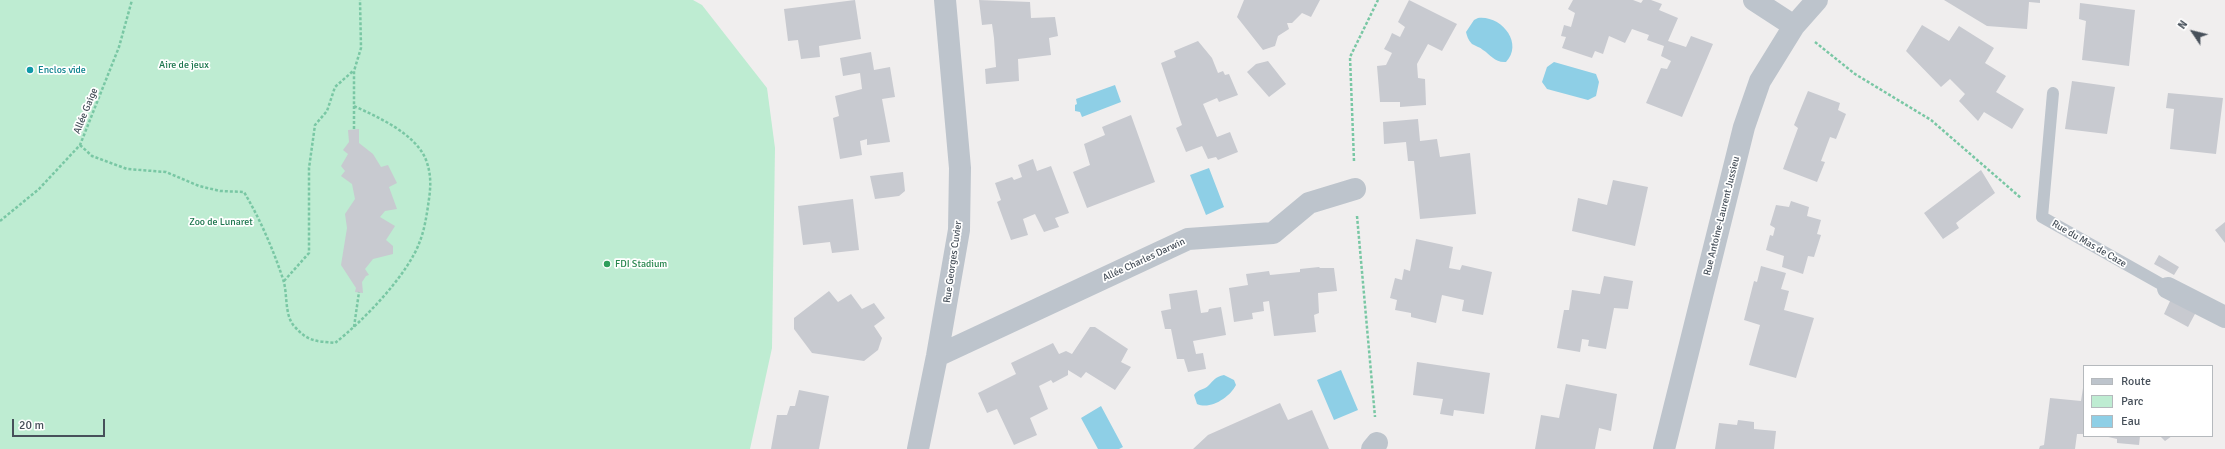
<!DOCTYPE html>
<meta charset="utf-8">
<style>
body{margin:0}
#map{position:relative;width:2225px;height:449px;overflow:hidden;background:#f0eeee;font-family:Signika,sans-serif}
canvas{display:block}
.legend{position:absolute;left:2083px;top:365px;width:130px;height:72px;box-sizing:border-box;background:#fff;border:1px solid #b5b9bd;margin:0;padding:5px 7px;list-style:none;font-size:12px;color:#47505a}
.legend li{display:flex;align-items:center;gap:8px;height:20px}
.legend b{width:20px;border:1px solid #b5b9bd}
.north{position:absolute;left:2173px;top:12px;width:40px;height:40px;-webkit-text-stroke:3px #fff;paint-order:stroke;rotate:305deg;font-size:11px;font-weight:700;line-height:16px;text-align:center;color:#47505a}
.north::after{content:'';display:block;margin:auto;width:14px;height:18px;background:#47505a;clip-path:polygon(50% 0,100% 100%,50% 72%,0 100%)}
.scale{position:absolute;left:12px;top:419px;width:93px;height:18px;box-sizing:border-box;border:2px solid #47505a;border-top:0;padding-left:5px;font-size:12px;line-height:14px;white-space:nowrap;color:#47505a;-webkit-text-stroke:3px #fff;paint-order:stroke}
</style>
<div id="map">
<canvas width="2225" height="449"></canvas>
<ul class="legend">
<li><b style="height:5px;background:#bdc4cc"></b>Route</li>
<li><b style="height:11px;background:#beecd2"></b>Parc</li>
<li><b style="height:11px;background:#8ecfe6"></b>Eau</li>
</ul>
<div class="north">N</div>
<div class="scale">20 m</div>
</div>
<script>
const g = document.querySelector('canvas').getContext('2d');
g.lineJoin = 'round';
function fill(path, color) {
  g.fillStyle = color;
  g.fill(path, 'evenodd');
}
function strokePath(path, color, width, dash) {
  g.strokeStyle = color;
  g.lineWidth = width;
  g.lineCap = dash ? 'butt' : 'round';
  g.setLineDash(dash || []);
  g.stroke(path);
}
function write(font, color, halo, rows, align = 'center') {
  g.font = font + ' Signika,sans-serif';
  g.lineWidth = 3.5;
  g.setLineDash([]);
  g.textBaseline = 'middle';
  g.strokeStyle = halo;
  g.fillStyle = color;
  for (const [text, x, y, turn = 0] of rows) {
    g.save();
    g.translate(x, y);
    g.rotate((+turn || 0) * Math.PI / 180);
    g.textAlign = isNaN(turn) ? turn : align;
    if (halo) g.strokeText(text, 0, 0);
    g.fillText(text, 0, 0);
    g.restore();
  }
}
fill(new Path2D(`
 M0,0H693L702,5L767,88L775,148L772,348L750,449H0Z`), '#beecd2');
fill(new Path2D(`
 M1478,18C1501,15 1524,43 1506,62C1495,63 1491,55 1483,50C1480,47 1475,46 1472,44C1468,40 1467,36 1466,32L1474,20Z
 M1554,62L1596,74L1599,82L1596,96L1588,100L1547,89L1542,82L1547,67Z
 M1115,85L1121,102L1082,117L1080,112L1075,111V105L1077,104L1076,99Z
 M1209,168L1224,207L1206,215L1190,175Z
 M1341,370L1358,410L1334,420L1317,380Z
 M1224,375L1234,380L1236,385C1230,397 1211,410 1197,404L1194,395C1198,389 1204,390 1208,386C1214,380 1215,377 1224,375Z
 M1101,406L1123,447L1119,449H1098L1081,418Z`), '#8ecfe6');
fill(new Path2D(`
 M855,0L861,39L819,46L820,57L801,59L798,40L788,41L784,9Z
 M979,0L1030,2L1031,18L1055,17L1058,36L1049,38L1051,55L1018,59L1019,81L986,84L985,69L996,67L994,38L992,24L982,25Z
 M1244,0H1320L1311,17L1302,13L1292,23H1287L1289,29L1278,36L1275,46L1263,50L1237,17Z
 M1409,0L1457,24L1442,51L1428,44L1417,64L1418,78L1425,79L1426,105L1400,107V102H1380L1377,66L1386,65L1392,53L1384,49L1389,40L1392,33L1400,37L1405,27L1398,22Z
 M1573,0H1633L1641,3L1643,0H1651L1662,4L1659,10L1678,18L1668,41L1686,47L1691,36L1713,44L1682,117L1646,103L1661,68L1667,69L1671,61L1661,56L1664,46L1647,40L1649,35L1632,29L1625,43L1609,36L1603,54L1595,51L1592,58L1562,48L1566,37L1561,36L1564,25L1571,27L1575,13L1568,9Z
 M1944,0H2040V3L2029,2L2027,29L1987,26Z
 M2080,3L2135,10L2129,66L2082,60L2086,21L2079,19Z
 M1922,25L1949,41L1959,26L1994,48L1985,63L2006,76L1996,92L2024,109L2012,129L1984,112L1978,121L1959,101L1965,94L1950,79L1941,87L1906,51Z
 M1198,41L1212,58L1218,73L1223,71L1225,75L1229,74L1238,95L1219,102L1217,98L1203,104L1217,137L1230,132L1238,152L1218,160L1216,157L1208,159L1202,146L1186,152L1176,128L1182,125L1161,63L1176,57L1174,51Z
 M871,52L874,70L890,67L895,97L882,99L890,142L867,145V139L860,141L862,155L840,159L833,118L839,116L835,96L862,89L860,73L843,76L840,58Z
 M1268,61L1286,84L1269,97L1247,72L1256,64Z
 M2072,81L2115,87L2107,134L2065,129Z
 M1808,91L1840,103L1838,110L1846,114L1836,139L1830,137L1821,161L1825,162L1817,182L1783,169L1798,128L1794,125Z
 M2168,93L2223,98L2216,154L2170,149L2174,109L2166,108Z
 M1131,115L1155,182L1087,208L1073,172L1090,165L1084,144L1105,135L1102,127Z
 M1418,119L1420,141L1437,139L1440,157L1470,153L1476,214L1420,219L1414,161H1408L1406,142L1384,144L1383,122Z
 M359,129V143L373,154L381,167L388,165L397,183L389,187L397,209L385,211L380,217L395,226L386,240L393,246V254L373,259L365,269L369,275L366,276L362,282L363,293L355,292L356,288L341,265L347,228L345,214L355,199L352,184L341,176L345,171L341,166L348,154L343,150L349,142L348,130Z
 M1033,159L1037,171L1051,166L1069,213L1055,218L1059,227L1044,232L1035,214L1023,219L1028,235L1011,240L997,202L1001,200L995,183L1012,177L1014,180L1022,177L1018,165Z
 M1981,170L1995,193L1956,223L1959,228L1943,239L1924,213Z
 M903,172L905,191L899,196L875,199L870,176Z
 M1613,180L1648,187L1635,246L1572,231L1578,198L1607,205Z
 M853,199L859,250L832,253L830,242L803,245L798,206Z
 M1791,201L1809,207L1807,216L1821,220L1817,234L1821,235L1814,257L1808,256L1803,274L1782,267L1784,256L1766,250L1770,235L1773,236L1775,228L1770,225L1776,205L1789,207Z
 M2225,222V243L2215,230Z
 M1416,239L1453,247L1449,268L1460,270L1462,265L1492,272L1483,315L1462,311L1464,300L1442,295L1436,323L1411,317V313L1395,310L1397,300L1390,298L1395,278L1402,280L1404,269L1410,271Z
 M2159,255L2179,267L2174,275L2154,264Z
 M1761,266L1786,273L1781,289L1789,291L1784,310L1814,318L1796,378L1749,365L1760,325L1744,320L1754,281L1757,282Z
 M1319,267L1320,268H1334L1337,291L1318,293L1319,313L1314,315L1316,332L1274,336L1269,301L1263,302L1264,311L1252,313L1253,319L1234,322L1229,288L1248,285L1246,274L1269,271L1270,275L1300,272V269Z
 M1604,276L1633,281L1628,309L1614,308L1606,349L1588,346L1589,340L1582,339L1580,352L1557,348L1564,310H1569L1572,290L1600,294Z
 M1197,290L1201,313L1208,312L1209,309L1221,307L1226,335L1193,341L1196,354L1203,353L1206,369L1188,372L1184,359H1177L1171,329H1165L1161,311L1171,309L1169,294Z
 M829,291L838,302L851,294L862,309L874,303L885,318L874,326L882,338L878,350L864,361L812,353L794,329V318Z
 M2171,299L2196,312L2188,327L2164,314Z
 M1090,327H1095L1128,349L1121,362L1131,367L1115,390L1086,372L1081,378L1068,370V375L1053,383L1051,380L1039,386L1048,409L1030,418L1037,435L1014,445L997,409L987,413L978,393L1016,374L1011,363L1053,343L1059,354L1066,351L1072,354Z
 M1417,362L1490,373L1484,414L1454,410L1453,416L1440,414L1443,399L1413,395Z
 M1566,384L1617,394L1611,431L1599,428L1595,449H1535L1541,415L1559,418Z
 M2083,388L2084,434H2077L2075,449H2039L2040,446L2044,445L2050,398L2081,401Z
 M799,390L829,396L819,449H771L777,415H787L790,406H795Z
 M1280,403L1288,420L1312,410L1329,449H1193L1208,435Z
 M1738,420L1754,422V429L1776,431L1774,449H1715L1719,423L1737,425Z
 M2104,436H2140L2139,445L2117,443V439Z
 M2160,436H2172L2165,441Z`), '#c8cad0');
strokePath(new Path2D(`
 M1815,42L1855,74L1931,120L2021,198
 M354,129V106
 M80,145L92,156L127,169L166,172L199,186L220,191L244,192C260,219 273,249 283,279C288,294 284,314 294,326C308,342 316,341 335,343C363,321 408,275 420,241C425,228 427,213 429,199C431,185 431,173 426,160C416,134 378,117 354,106V71L361,48L360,0
 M1354,161L1350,57L1378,0
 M1357,216L1375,417
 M0,221L39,189L80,145L119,47L132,0
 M284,281L309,253V168L315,125L327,111L335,87L353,71
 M354,327L359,292`), '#79c7a4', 2.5, [3, 2]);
strokePath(new Path2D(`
 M2053,93L2042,217L2168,288`), '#bdc4cc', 12);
strokePath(new Path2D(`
 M1754,0L1794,26
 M2168,288L2225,317
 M937,356L1188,239L1273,233L1309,203L1355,189
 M918,449L937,356L959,230L960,168L945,0
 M1372,449L1377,443
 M1664,449L1744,127L1760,81L1794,26L1817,0`), '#bdc4cc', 22);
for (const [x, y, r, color] of [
 [30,70,4,"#0f9aa8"],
 [607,264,4,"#2e9e5b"]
]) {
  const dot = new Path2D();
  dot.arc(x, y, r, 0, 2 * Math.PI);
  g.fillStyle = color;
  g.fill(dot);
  strokePath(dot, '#fff', 1.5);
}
write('10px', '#1d764e', '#fff', [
 ["Aire de jeux",184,65],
 ["Zoo de Lunaret",221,222]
]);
write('10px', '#0d838f', '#fff', [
 ["Enclos vide",38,70]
], 'left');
write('10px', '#47505a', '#fff', [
 ["Allée Gaige",86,111,-68],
 ["Rue Antoine-Laurent Jussieu",1722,216,-76],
 ["Rue du Mas de Caze",2089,244,30],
 ["Allée Charles Darwin",1144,260,-25],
 ["Rue Georges Cuvier",953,262,-82]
]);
write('10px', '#27864d', '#fff', [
 ["FDI Stadium",615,264]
], 'left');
</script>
